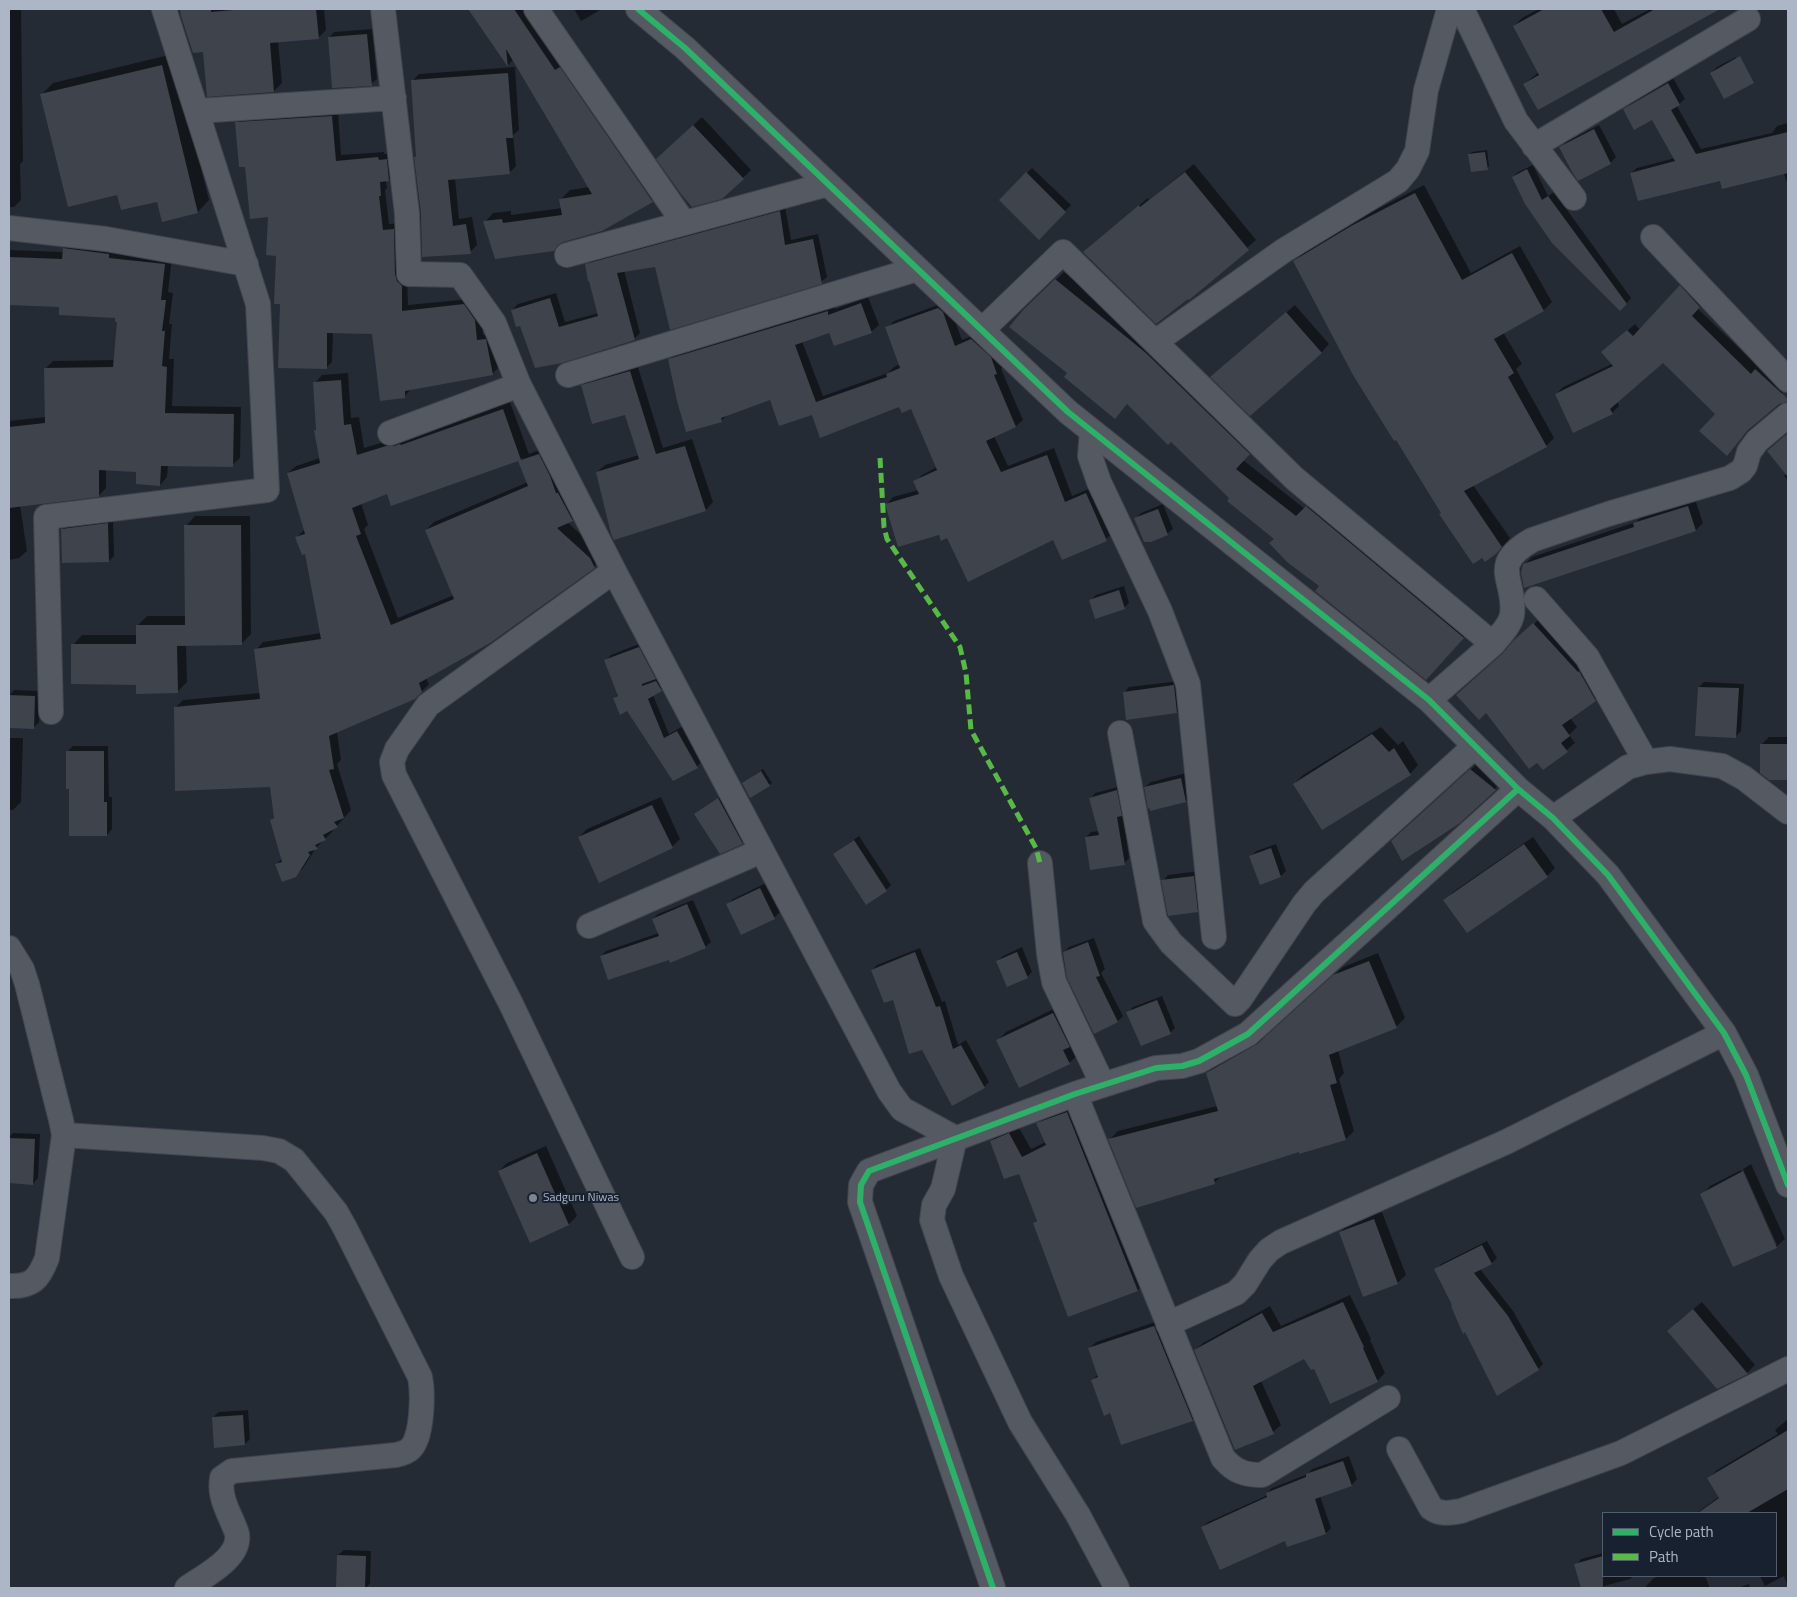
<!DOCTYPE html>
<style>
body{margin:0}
#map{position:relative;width:1797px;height:1597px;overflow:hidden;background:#252b35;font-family:"Titillium Web",sans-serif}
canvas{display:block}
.frame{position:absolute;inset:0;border:10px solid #adb6c7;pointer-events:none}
.legend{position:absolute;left:1602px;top:1512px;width:175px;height:65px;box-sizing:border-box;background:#18212f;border:1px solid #545d6c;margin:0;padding:6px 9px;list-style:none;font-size:15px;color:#adb6c7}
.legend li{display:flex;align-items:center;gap:10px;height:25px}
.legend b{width:25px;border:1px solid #545d6c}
</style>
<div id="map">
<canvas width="1797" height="1597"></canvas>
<div class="frame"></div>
<ul class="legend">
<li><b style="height:6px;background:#2db169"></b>Cycle path</li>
<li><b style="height:6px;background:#58b947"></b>Path</li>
</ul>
</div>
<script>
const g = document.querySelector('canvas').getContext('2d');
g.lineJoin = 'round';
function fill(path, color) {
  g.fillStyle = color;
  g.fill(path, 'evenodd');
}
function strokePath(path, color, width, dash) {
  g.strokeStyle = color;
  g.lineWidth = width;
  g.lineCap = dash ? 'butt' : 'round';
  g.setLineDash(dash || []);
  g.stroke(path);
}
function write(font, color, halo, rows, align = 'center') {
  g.font = font + ' "Titillium Web",sans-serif';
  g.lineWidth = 4;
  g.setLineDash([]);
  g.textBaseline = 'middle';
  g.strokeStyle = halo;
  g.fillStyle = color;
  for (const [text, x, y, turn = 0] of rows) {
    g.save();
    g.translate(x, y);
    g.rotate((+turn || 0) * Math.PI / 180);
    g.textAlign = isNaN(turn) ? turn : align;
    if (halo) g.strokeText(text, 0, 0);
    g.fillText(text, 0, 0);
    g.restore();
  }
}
fill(new Path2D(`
 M9,9H21L23,161L20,164L21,200L14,207H9Z
 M181,9H324L326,30L318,38L278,41L282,83L274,91L204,51L182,15Z
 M476,9H529L661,192L652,201L562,241L554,250L485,222L493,213L511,211V215L562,208L561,199L570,190L590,187L514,59L508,65L472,13Z
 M574,9H602L581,21Z
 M1539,9H1614L1622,24L1650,9H1711L1704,16L1524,84L1539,72L1514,26L1522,18Z
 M372,29L377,79L371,84L329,38L334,32Z
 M173,54L209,200L198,212L158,200L117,194L42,94L53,83Z
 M1736,57L1749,81L1711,73L1717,67Z
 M515,67L519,130L513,135L516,166L509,173L455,178L459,219L472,217L477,245L470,252L422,213L412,81L419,74Z
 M1673,78L1685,99L1677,106L1701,149L1772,133L1777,126L1788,123V180L1786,181L1784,173L1721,179L1631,173L1637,168L1675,158L1653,119L1625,109L1630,104Z
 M338,110L341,155L384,152V154H393L395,173L389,180H386L387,188L385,190L389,224L400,223L407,279L408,305L470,299L481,313L483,335L492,333L498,368L492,374L411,389L405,396L373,332H333L332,362L326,368L281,303L277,254L270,216L247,165L237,123L243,116Z
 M702,117L751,170L743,178L666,151Z
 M1599,125L1616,157L1610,163L1579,179L1561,147L1566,142Z
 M1487,150L1489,166L1487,169L1469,154L1472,152Z
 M1194,164L1256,240L1189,298L1093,244L1148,198L1149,200Z
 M1533,165L1548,196L1554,192L1631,298L1626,304L1513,177L1518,172Z
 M1032,168L1071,205L1039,238L1000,200Z
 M1424,185L1471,273L1520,246L1552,302L1544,310L1503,332L1522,364L1516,369L1554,438L1546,446L1473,485L1510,538L1497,553L1442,513L1295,261L1303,253L1360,218Z
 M785,206L791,240L818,234L827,277L821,282L656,266L624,270L640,333L634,339L521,324L512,310L518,304L556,293L565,322L599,313L587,265L592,259Z
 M71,241L172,257L168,292L173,293L169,324H172L169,359H174L172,406L241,407L240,458L232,465H168L167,477L160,485L138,471L106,469V488L99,495L20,505L27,551L19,558L9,560V421L46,417L45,369L53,361L115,360L119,321L116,317L60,306L9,304V250L64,252V248Z
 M1064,272L1154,345L1257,445L1243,460L1305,509L1315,498L1471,629L1434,670L1321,585L1276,538L1171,440L1128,403L1115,417L1069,373L1025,310Z
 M1687,279L1706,300L1698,309L1759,367L1763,363L1788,386L1727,454L1717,414L1663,362L1617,401L1619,406L1612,413L1556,394L1563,387L1612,364L1609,346L1635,324L1640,330Z
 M868,297L879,325L872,331L835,344L830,331L802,341L823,396L888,373L894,367L900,364L887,328L894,321L946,302L949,305L962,340L979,333L1004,366L1001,369L1023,420L1016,426L994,436L1008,466L1054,448L1072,496L1093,487L1113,533L1106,539L1063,558L1054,538L947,537L939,534L887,504L893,497L919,490L915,482L922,475L937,467L911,407L900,405L812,413L771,399L728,414L721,421L670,359L677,352L834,305L835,309Z
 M1295,305L1329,344L1321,353L1220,369Z
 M637,364L663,448L692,439L713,502L706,510L614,538L597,472L605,465L639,455L626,414L582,386L590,378Z
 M348,373L351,418L359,417L364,448L394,439H408L510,402L529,454L546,447L580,512L572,520L567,522L598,550L601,559L594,567L426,678L429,684L415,698L337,732L341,760L337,764L351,810L337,826L331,829L333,831L316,848L303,868L295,876L277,864L282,858L271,820L275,816L271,785L175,708L183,700L261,693L256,650L263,642L321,633L306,553L296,538L304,530L288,473L296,466L320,458L315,430L317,428L315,383L322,375ZM523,458L520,462L528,482L434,522L426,530L454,595L398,618L364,529L368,525L361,503L388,493L392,505Z
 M1788,434V481L1784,476L1787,473L1773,447Z
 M1695,499L1703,523L1696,530L1524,565L1532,557L1636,522L1642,516Z
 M1163,504L1173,529L1167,534L1136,518L1141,513Z
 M195,516H250L251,634L241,644H186L187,682L177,692L137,684L73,645L82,635H137V626L147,616H186V526Z
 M113,519L114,556L109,561L63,529L68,524Z
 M1124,586L1129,603L1124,608L1091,600L1096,595Z
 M1542,616L1603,692L1595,700L1570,718L1577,727L1569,735L1575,743L1543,769L1507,651Z
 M644,642L660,673L653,680L662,676L667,685L653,695L669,734L683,726L702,761L697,767L614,698L619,694L606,660L611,655Z
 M1179,681L1182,707L1177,712L1124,693L1129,687Z
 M1704,682L1744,684L1741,731L1736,736L1699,687Z
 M14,690L40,691L39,722L33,728L9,727V696Z
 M1381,727L1398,745L1403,741L1418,765L1410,774L1294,784L1303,775Z
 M1769,737H1788V779H1770L1761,745Z
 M9,738H23L21,802L13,810H9Z
 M73,746H108L109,797H112V829L107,835L70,788L67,752Z
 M1479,762L1503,781L1495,789L1401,833Z
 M763,769L772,783L769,785L746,781Z
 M1186,773L1191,796L1186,801L1145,787L1151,782Z
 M1122,786L1126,810L1123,813L1129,858L1124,864L1086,837L1091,832L1099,831L1090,799L1095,793Z
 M724,794L747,838L742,843L696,814Z
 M661,797L680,839L672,847L579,837L587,829Z
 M859,836L891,885L886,890L834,854Z
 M1533,837L1555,868L1547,876L1445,900L1453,892Z
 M1276,844L1286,871L1281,876L1260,883L1251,856L1256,851Z
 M1199,871L1202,905L1197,910L1163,881L1168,875Z
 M766,883L780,912L774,918L727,905L733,899Z
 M693,900L711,942L705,947L670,959L601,956L606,951L659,933L653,919L658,914Z
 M1094,938L1105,969L1101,973L1123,1016L1118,1021L1095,1033L1064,952L1069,947Z
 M1022,947L1032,972L1027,977L998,961L1003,956Z
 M920,948L942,1002L945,1001L958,1045L966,1040L989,1082L984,1087L893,998L872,970L877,965Z
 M1378,953L1405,1018L1396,1027L1338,1050L1344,1073L1339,1079L1354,1131L1346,1139L1299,1150L1223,1175L1214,1183L1110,1139L1118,1131L1217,1106L1207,1073L1216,1065L1267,1036L1343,967Z
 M1162,996L1175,1028L1170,1033L1128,1013L1133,1007Z
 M1062,1005L1078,1055L1069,1063L998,1040L1006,1032Z
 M1076,1104L1146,1281L1138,1290L1068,1316L1034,1223L1037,1220L1019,1172L991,1141L1000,1133L1018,1126L1031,1149L1046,1142L1038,1124L1046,1115Z
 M13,1133L40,1134L38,1178L33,1184L9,1182V1137Z
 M546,1146L577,1216L569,1224L530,1241L499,1171L507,1163Z
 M1751,1164L1785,1239L1776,1247L1702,1195L1710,1186L1741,1170L1774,1245H1777L1743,1169Z
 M1382,1212L1406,1275L1397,1283L1340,1232L1348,1224Z
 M1487,1241L1497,1258L1492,1263L1480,1269L1513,1311L1543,1364L1538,1369L1454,1305L1436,1270L1441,1264Z
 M1350,1295L1371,1339L1370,1340L1385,1373L1377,1381L1314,1367L1305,1358L1261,1381L1281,1425L1273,1432L1235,1449L1195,1350L1203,1343L1270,1306L1281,1326Z
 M1702,1302L1755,1365L1747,1373L1718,1388L1677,1322Z
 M1161,1320L1199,1413L1192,1420L1111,1412L1092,1381L1098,1374L1090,1348L1096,1342Z
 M248,1410L250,1439L245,1444L213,1417L219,1412Z
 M1788,1419V1587L1784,1576L1765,1586L1760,1576H1776V1513H1697L1720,1496L1709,1478L1717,1470L1778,1434L1775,1430Z
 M1349,1456L1357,1479L1352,1485L1320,1496L1331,1528L1326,1533L1286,1539L1202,1527L1208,1522L1268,1495L1267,1493L1272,1488L1308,1474L1312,1469Z
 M344,1550L371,1551L370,1584L365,1588H337L338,1555Z
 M1603,1553V1576H1633L1630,1579L1597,1588H1582L1576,1565L1581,1559Z
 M1658,1576H1705L1710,1588H1647L1646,1586L1654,1578Z
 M1749,1584L1750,1588H1738Z`), '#0007');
fill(new Path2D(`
 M180,9H211V12L245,9H316L319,39L270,43L274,92L207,97L203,52L193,53L181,16Z
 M468,9H514L555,70L560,67L653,202L602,231L563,242L558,245L554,251L495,259L483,221L502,219L503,223L562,215L559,199L592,194L506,49L508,67Z
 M1544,9H1601L1614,32L1655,9H1720L1538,110L1523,84L1539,75L1513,26Z
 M367,34L372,86L332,88L328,37Z
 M1740,56L1754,83L1724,99L1710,73Z
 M162,65L198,213L162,222L157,202L121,210L117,195L68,207L40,94Z
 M508,73L513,138H506L510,174L448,180L453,226L466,224L471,254L422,257L421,213L414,157H416L411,80Z
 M1668,83L1680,105L1671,110L1696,154L1788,132V173L1722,189L1720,181L1638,201L1630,173L1675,161L1652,120L1634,130L1623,109Z
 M332,116L336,161L378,157L379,160L387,159L389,181L380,182L381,196H379L383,230L394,229L395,274L397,281L402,286V311L464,304L475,320L477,340L486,339L493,375L405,391V398L380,401L372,334L327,333V369L278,368L280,304H274L276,256L266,255L268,217L250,219L245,167H239L235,122Z
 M693,125L744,179L722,199L692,207L681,194L656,159Z
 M1594,129L1611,164L1578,181L1572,172L1559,147Z
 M1485,152L1488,170L1471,172L1468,154Z
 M1527,169L1542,200L1548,196L1627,304L1620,311L1552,243L1525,204L1512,177Z
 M1026,172L1066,212L1039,240L999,200Z
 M1185,172L1249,250L1189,300L1188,299L1156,324L1083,252L1139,205L1140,207Z
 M1415,193L1462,280L1512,253L1544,311L1494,339L1514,373L1508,377L1547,447L1464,491L1502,547L1497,553L1485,562L1482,558L1473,564L1439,514L1441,513L1396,440L1394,441L1353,375L1293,261L1351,226Z
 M780,211L785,245L813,239L822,284L670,330L655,267L617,273L635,340L562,363L535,368L520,326L516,327L511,310L550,298L559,327L598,316L589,281H588L585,264Z
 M63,248L109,254V258L165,264L161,300H166L162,331H165L162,366L167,367L165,413L234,414L233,467L161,466L160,486L136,484V472L99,470V497L9,508V427L45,423L44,368L113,367L117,322H115V318L59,315V307L9,305V257L62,259Z
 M1055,279L1146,353L1250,454L1236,469L1296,516L1306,506L1464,638L1426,680L1315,591L1319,586L1287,562L1269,543L1274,539L1227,501L1229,498L1171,442L1168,445L1127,404L1115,419L1064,377L1067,373L1009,327L1024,309Z
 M1680,285L1700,307L1692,316L1751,374L1755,369L1788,399V402L1779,404L1748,430L1727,456L1699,431L1715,414L1663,363L1610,409L1613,414L1573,433L1555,394L1613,366L1601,352L1627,330L1633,336Z
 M861,303L872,333L834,346L829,333L795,345L816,402L887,377L886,374L900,368L885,327L938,308L943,312L955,346L971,339L991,357L997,374L994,375L1016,427L986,441L1001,472L1047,455L1065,502L1086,493L1107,541L1062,560L1053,540L968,582L947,538L941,541L939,535L898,547L885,504L919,494L913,481L937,470L911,409L902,413L899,407L820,438L812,415L779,426L770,400L721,418L722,422L686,432L677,401L668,359L828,311V315Z
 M1286,312L1322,353L1250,416L1210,377Z
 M630,371L656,454L685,446L706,511L614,540L611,534L596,472L639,459L625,415L592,424L581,385Z
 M341,380L344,425L351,424L357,455L386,446H394L400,444L401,445L503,409L521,460L539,454L550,476L556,493H558L573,521L557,528L590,558L595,568L490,643L419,683L422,692L415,699L329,736L334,769L329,770L344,818L334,822L338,827L323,835L326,840L315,845L318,849L308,852L310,855L296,877L282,882L275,864L282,862L270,820L274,818L270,787L175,791L174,707L260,699L254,649L321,639L305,554L302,555L295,537L305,534L287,473L320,463L314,430H316L313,382ZM521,460L518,461L528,486L425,530L454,599L391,625L356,536L361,534L352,508L387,494L391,506Z
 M1788,433V477L1767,451Z
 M1688,506L1696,531L1524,588L1521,573L1523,564L1634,527L1633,523Z
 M1158,509L1168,535L1151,542H1144L1134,518Z
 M108,523L109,562L62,563L61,529Z
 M184,525H241L242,645L177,646L178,693L136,694V685L71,684V644H136V625H185Z
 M1119,590L1125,609L1095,619L1089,600Z
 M1533,623L1578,672L1579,671L1596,701L1562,725L1570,736L1561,743L1568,752L1543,770L1537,763L1529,769L1486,713L1479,720L1456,695L1502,654L1513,641Z
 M639,647L656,679L642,684V686L656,681L662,691L648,699L664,738L677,731L698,768L673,781L627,711L620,715L613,698L618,696L604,660Z
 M1174,685L1177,713L1126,720L1123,692Z
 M1698,687L1739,688L1736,738L1695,736Z
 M9,695L35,696L34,729L9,728Z
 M1372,734L1389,752L1394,748L1411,775L1322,830L1293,784Z
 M1760,744H1788V780H1769L1760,773Z
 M66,751H104V802H107V836H69V789H66Z
 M1470,769L1496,790L1460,823L1402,861L1391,841Z
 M761,771L770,786L750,798L742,783Z
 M1181,778L1186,802L1150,811V808L1148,809L1144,787Z
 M1117,790L1122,816L1117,817L1125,865L1090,870L1085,837L1099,835L1089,798Z
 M718,798L743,844L720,854L694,814Z
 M652,805L673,848L599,883L578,837Z
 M854,840L887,891L866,905L833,854Z
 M1524,844L1548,877L1467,933L1443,900Z
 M1271,848L1281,877L1260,885L1249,856Z
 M1194,876L1198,912L1168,916L1161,880Z
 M760,888L775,919L741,935L726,904Z
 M687,904L706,948L670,963L669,960L608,980L600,956L659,936L652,919Z
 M1088,942L1100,976L1096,977L1118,1022L1094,1034L1067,978L1063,952Z
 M915,952L936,1007L940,1006L953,1049L961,1045L985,1088L952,1106L922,1050L909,1054L893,1000L884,1003L871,970Z
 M1017,952L1028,978L1007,987L996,961Z
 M1369,961L1397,1028L1329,1055L1337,1083L1330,1085L1346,1140L1299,1154V1152L1214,1179L1215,1184L1136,1208L1108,1139L1218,1111L1206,1073L1257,1044L1333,975Z
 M1157,1000L1171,1034L1141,1046L1126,1012Z
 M1053,1013L1070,1047L1063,1050L1070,1064L1019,1088L996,1040Z
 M1067,1112L1138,1291L1068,1317L1033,1223L1037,1221L1019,1174L1004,1179L990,1141L1009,1133L1022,1157L1046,1145L1036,1123Z
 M9,1138L35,1139L33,1185L9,1183Z
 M537,1153L569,1225L530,1243L498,1171Z
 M1743,1171L1777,1248L1733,1267L1700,1194Z
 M1374,1219L1398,1284L1363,1297L1339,1232Z
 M1482,1245L1492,1264L1474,1273L1508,1316L1539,1370L1497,1396L1465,1332L1463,1334L1451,1306L1452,1305L1434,1269Z
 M1343,1302L1364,1347L1363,1348L1378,1382L1330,1404L1314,1369L1311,1370L1304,1359L1253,1386L1274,1434L1235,1450L1194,1350L1262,1313L1273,1332Z
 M1693,1309L1748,1374L1717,1389L1667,1331Z
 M1154,1326L1193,1421L1121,1445L1110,1413L1104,1416L1091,1380L1098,1377L1088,1348Z
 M243,1415L245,1445L214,1448L212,1417Z
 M1788,1430V1489L1747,1513H1698L1719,1498L1707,1478Z
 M1343,1461L1352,1486L1315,1499L1326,1534L1287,1547L1285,1541L1220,1570L1201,1527L1267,1497L1266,1493L1306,1477V1474Z
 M337,1555L366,1556L365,1588H336Z
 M1603,1556V1588H1581L1574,1564Z`), '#3e434c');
const minor = new Path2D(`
 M383,9L407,214L409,274L460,275L494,323L519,385
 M536,9L684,223
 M638,9L685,48L1068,412L1429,700L1518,789L1553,818L1608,875L1724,1033L1746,1075L1788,1185
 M1462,9L1516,121L1574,198
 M197,111L394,98
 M1534,146L1748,19
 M9,228L106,239L246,264
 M1653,237L1788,380
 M567,255L828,184
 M982,330L1063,252L1294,478L1493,644L1429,700
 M1155,342L1283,251L1398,181L1408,169L1417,151L1426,90L1449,9
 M568,375L917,269
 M1092,431L1090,456L1099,482L1160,611L1188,684L1214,937
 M390,433L519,385L614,571L889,1091L902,1109L955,1138
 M614,571L428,705L397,749L392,762L394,775L511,1004L632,1257
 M1536,599L1587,657L1646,762
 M1493,644C1499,636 1510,626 1512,615C1517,580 1487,566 1532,540L1608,514L1730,478L1741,471L1745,466L1749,452L1757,441L1788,415
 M51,712L46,517L267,490L258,304L164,9
 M1120,733L1155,921L1171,943L1235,1004L1240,999L1304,904L1314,892L1475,746
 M1553,818L1628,767L1646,762L1670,759L1722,766L1744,778L1788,812
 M1040,863L1049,954L1054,982L1103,1085
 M589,926L761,851
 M9,948L22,969L27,984L61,1120L64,1135L47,1258C39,1279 32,1287 9,1286
 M1075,1094L1223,1458C1234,1471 1244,1475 1262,1475L1388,1398
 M64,1135L263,1148L279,1151L294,1160L336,1212L345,1228L420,1377C423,1392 423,1438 410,1449C407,1452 400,1454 396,1455L232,1471L222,1478C220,1491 223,1500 228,1512C231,1519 235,1527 237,1534C241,1558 204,1576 187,1588
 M955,1138L943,1189L934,1205L932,1220L951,1276L1020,1422L1078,1515L1117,1588
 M1168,1324L1236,1293L1245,1284L1260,1260L1269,1250L1281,1242L1506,1142L1724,1033
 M1399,1449L1431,1508C1441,1515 1449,1513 1461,1511L1621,1453L1788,1369
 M993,1588L860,1202L861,1185L869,1171L1075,1094L1156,1068L1182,1066L1199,1061L1248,1034L1518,789`);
strokePath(minor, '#41454d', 26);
strokePath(minor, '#555a62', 24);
strokePath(new Path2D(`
 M880,458L884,527L887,539L960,647L966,673L971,730L1036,848L1040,863`), '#58b947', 5, [10, 5]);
strokePath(new Path2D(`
 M638,9L685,48L1068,412L1429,700L1518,789L1553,818L1608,875L1724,1033L1746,1075L1788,1185
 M993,1588L860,1202L861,1185L869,1171L1075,1094L1156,1068L1182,1066L1199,1061L1248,1034L1518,789`), '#2db169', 6);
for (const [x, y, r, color] of [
 [533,1198,5,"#7d8594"]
]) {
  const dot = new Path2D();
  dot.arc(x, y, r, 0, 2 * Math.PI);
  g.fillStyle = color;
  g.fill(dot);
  strokePath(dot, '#18212f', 2);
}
write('12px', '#adb6c7', '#18212f', [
 ["Sadguru Niwas",543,1198]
], 'left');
</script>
